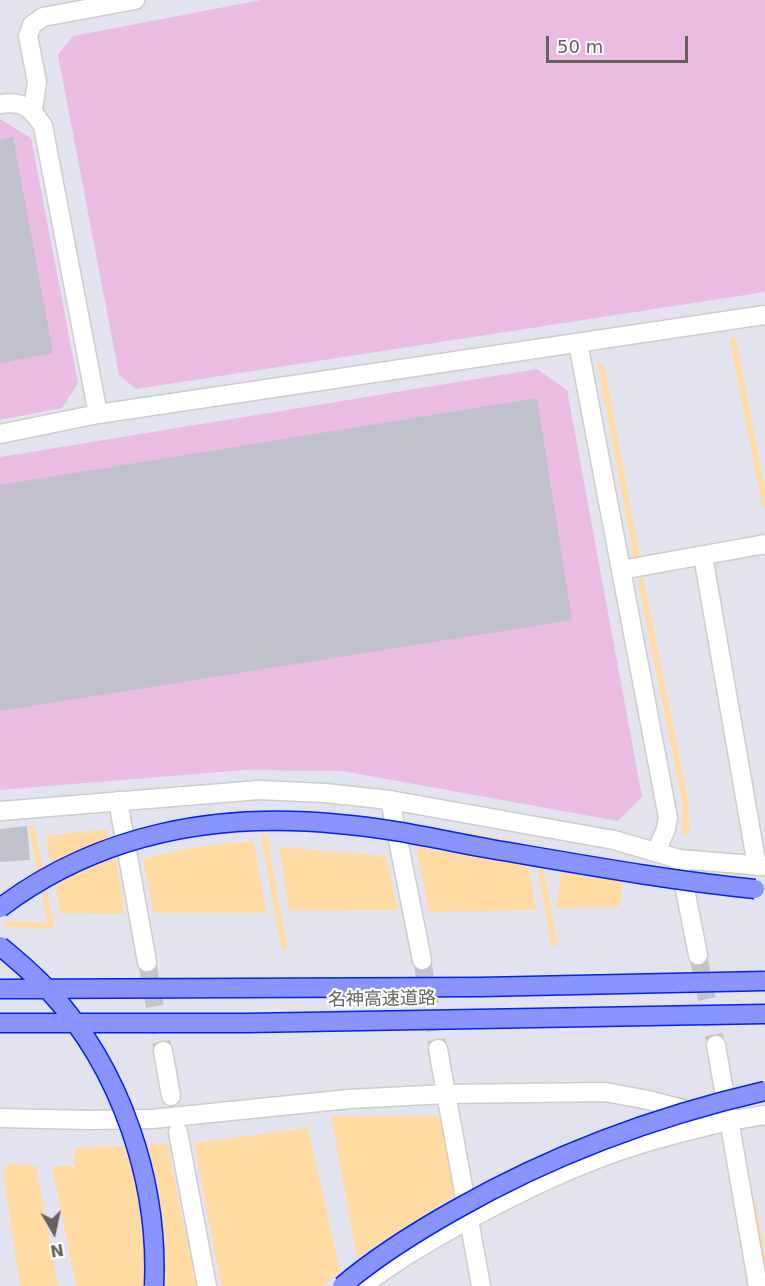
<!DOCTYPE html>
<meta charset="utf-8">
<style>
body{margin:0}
#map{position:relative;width:765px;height:1286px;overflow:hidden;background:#e3e3ef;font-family:"DejaVu Sans",sans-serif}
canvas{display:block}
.north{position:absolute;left:24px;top:1202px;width:60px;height:60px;-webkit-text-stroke:4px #fff;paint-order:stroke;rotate:171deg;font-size:16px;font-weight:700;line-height:24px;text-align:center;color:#65625b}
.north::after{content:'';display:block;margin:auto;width:21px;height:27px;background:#65625b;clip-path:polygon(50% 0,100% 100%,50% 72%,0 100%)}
.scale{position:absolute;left:546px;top:36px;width:142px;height:27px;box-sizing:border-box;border:3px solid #65625b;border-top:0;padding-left:8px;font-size:18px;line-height:21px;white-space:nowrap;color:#65625b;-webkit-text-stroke:4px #fff;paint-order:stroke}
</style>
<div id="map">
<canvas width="765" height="1286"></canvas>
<div class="north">N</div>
<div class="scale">50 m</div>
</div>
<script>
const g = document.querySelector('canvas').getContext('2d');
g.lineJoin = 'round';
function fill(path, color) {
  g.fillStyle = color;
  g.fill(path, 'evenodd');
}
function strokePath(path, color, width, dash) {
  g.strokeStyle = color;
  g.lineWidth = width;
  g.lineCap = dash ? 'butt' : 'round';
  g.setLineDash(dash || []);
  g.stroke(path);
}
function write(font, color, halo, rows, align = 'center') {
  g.font = font + ' "DejaVu Sans","Noto Sans JP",sans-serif';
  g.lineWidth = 4.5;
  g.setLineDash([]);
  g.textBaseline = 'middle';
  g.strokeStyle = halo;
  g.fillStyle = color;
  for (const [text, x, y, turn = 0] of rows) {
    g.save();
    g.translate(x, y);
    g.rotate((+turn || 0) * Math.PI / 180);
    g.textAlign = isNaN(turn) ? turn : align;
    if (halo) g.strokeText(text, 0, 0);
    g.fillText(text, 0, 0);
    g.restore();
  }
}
fill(new Path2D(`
 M261,0H765V292L136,389L119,375L58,55L73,36Z
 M0,119L31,138L78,383L62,408L0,420Z
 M537,369L567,390L642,797L618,821L342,771L243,770L0,790V457Z`), '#eabce2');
fill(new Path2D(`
 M108,829V834L117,865L124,914L60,913L46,836Z
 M467,832L525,843L536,910L429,912L416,846L461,855Z
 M253,841L267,913H153L143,859C179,849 215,844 253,841Z
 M279,847L386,856L398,910L289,911Z
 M564,856L625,867L619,907L556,908Z
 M331,1116H443L458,1194L357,1258Z
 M308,1128L340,1271L323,1286H221L194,1143Z
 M167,1144L196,1286H76L52,1166H74L75,1148Z
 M9,1163L36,1166L58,1286H20L3,1171Z`), '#ffdaa3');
strokePath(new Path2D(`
 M733,340L765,506
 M601,366L637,557
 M641,581L685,800L686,832
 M264,836L284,948
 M540,866L554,944
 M7,924L51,926L32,828
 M753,1203L765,1271`), '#ffdaa3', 6);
fill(new Path2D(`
 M13,137L53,353L0,363V140Z
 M537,398L572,620L0,711V485Z
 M27,826L30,860L0,862V829Z`), '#c0c1ca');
strokePath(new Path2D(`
 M698,955L716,1045
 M422,960L438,1049
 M147,962L163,1051`), '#c4c3ca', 18, [18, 9]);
const minor = new Path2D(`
 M33,110L37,82L28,36L32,25L43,17L135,0
 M703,556L757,866
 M621,570L765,544
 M390,800L422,960
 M118,801L147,962
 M679,859L698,955
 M716,1045L758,1286
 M438,1049L481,1286
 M163,1051L171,1096
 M178,1132L207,1286
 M363,1286C389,1265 419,1248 448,1231C498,1203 550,1176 605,1156C645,1141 687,1131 728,1121`);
const tertiary = new Path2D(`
 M0,104C23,101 31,107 43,126L98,414
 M578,343L668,818L666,829L656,852
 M0,434L98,414L765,315
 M0,811L259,790L325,793L390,800L614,840L679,859L765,866
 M0,1118L90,1120L152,1119L349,1099L446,1094L605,1092L648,1100L728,1121L765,1115`);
strokePath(minor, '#cfcdc7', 21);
strokePath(tertiary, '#cfcdc7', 21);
strokePath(minor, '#fff', 18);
strokePath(tertiary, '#fff', 18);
const motorwayBridge = new Path2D(`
 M0,908C99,833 218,812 339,824C390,828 441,840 491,849C579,864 666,880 755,889
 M0,946C17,960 35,975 50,992C121,1069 159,1182 154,1286
 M0,989L481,987L765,981
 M0,1023H247L765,1014
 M342,1286C377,1256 416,1232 455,1210C553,1154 656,1116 765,1091`);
strokePath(motorwayBridge, '#0023f2', 21, []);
strokePath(motorwayBridge, '#8a94ff', 18);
write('18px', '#65625b', '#fff', [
 ["名神高速道路",382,1000,-1]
]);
</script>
